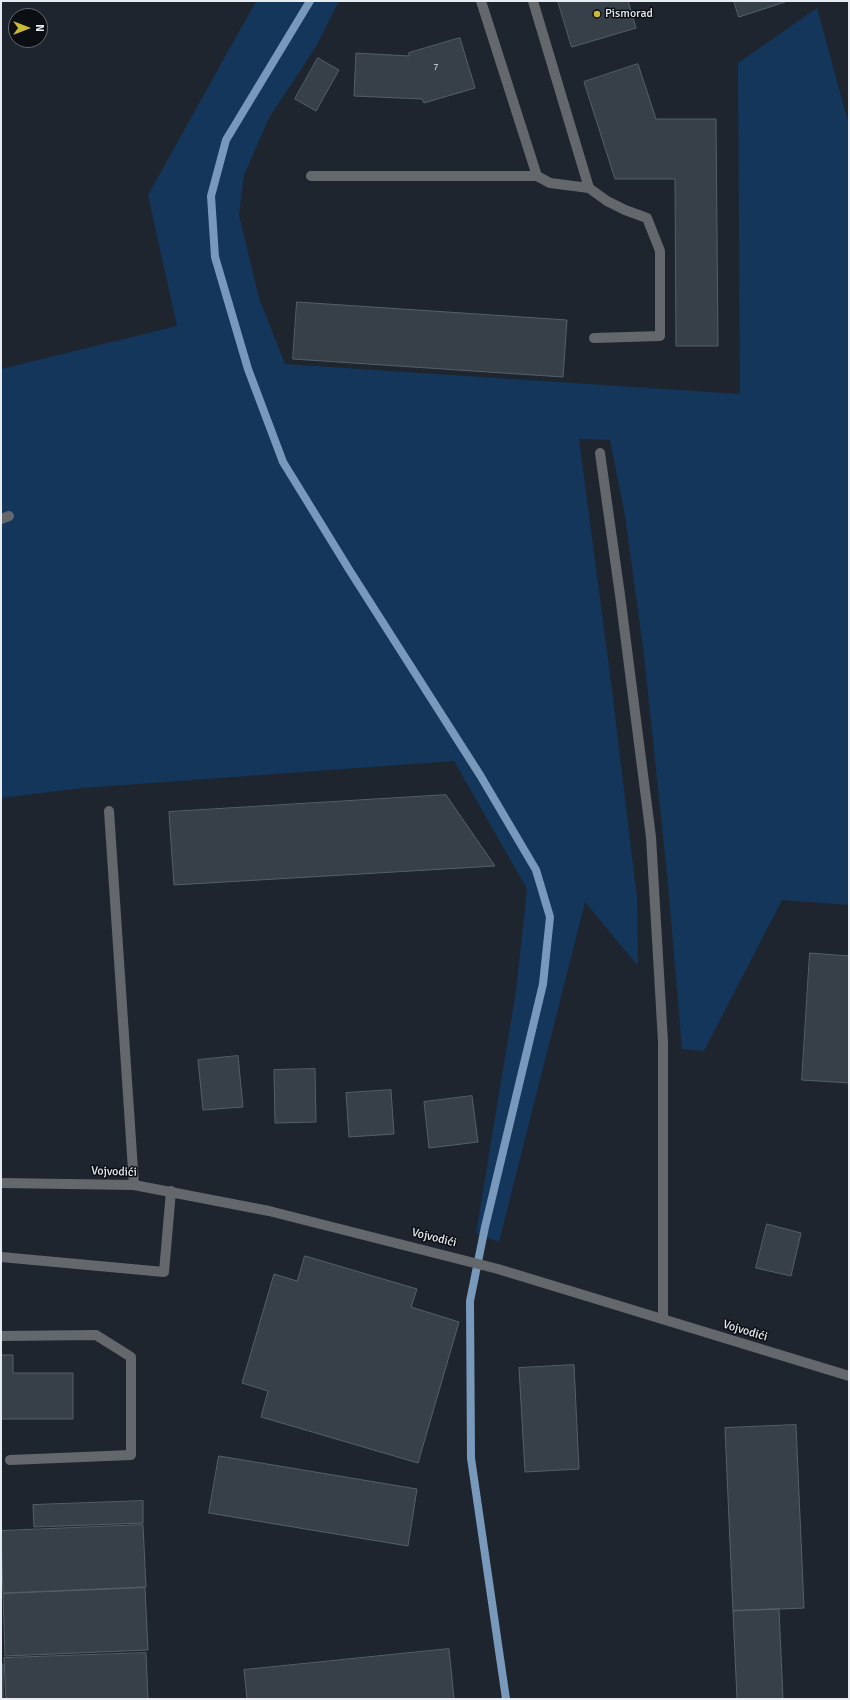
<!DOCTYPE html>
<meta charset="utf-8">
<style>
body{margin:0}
#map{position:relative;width:850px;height:1700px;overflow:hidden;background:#1e252e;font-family:Signika,sans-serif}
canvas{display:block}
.frame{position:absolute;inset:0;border:2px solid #e7ecf2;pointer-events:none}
.north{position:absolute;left:8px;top:8px;width:40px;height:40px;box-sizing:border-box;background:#0b0e12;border:1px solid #63676c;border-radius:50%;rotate:90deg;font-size:11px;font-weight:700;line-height:16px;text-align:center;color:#e7ecf2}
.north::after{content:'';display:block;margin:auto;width:14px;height:18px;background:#caba39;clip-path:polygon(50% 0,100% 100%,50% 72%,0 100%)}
</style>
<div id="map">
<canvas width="850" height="1700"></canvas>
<div class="frame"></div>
<div class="north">N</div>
</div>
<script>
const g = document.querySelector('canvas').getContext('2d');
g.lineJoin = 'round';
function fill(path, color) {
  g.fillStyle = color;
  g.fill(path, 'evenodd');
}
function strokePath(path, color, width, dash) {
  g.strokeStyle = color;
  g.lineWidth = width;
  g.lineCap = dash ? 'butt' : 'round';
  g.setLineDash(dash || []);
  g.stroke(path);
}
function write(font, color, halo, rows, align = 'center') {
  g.font = font + ' Signika,sans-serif';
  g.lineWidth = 3;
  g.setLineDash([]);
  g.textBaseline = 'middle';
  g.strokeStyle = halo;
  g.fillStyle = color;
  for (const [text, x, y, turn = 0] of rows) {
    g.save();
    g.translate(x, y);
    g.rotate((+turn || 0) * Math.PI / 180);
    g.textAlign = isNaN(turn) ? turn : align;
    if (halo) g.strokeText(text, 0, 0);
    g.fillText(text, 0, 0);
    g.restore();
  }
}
fill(new Path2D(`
 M256,1H339L317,45L269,118L244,175L239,215L259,298L285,364L740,394L738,63L817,8L849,125V905L782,900L704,1051L682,1049L668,884L644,655L625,516L610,440L579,439L611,682L637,898L638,966L585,902L499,1242L476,1233L516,991L527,889L454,761L83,788L1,798V369L177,326L148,195Z`), '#14365a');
strokePath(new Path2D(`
 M310,1L226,140L211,196L215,257L248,369L283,462L350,571L480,775L536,870L550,917L543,984L485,1227L470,1301L471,1458L506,1699`), '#7899bc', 8);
const building = new Path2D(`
 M558,1H628L636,28L572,47Z
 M734,1H788L739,17Z
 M460,38L475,88L424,103L422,99L354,96L356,53L409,56V53Z
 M318,58L339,70L316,111L295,99Z
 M638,64L656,119H716L718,346H676L675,179H615L584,82Z
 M297,302L567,320L563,377L293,359Z
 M446,795L495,866L174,885L169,812Z
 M810,953L849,956V1083L802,1080Z
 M238,1056L243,1107L203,1110L198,1060Z
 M315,1069L316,1122L275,1123L274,1070Z
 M391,1090L394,1134L349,1137L346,1093Z
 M472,1096L478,1142L429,1148L424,1102Z
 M767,1224L801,1233L791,1276L756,1268Z
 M305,1256L417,1289L411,1307L459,1322L418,1463L261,1417L268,1391L242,1383L274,1274L297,1281Z
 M1,1355H13V1373H73V1419H1Z
 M574,1365L579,1469L525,1472L519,1368Z
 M796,1425L804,1608L733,1611L725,1428Z
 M219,1456L417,1489L408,1546L209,1513Z
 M143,1501V1523L34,1527L33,1505Z
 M143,1525L146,1587L3,1593L1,1531Z
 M145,1588L148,1650L5,1656L3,1594Z
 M779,1609L783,1699H737L733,1611Z
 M449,1649L454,1699H247L244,1670Z
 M146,1653L148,1699H6L4,1658Z
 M1,1664H3V1699H1Z`);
fill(building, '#373f49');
strokePath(building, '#565f69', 1);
strokePath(new Path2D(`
 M481,1L537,176L550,183L589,188L607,201L625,210L647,218L660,251V336L594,338
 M533,1L589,188
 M311,176H537
 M600,453L620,595L651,837L663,1042V1319
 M1,519L9,516
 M109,811L134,1185
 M1,1183L134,1185L269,1211L498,1269L849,1376
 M1,1257L164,1272L171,1191
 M1,1336L96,1335L131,1357V1455L10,1460`), '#64686d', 10);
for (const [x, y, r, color] of [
 [597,14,4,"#caba39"]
]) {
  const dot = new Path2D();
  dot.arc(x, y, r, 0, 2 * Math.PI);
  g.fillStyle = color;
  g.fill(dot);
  strokePath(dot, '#0b0e12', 1.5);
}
write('10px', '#bbc1c8', null, [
 ["7",436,67]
]);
write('12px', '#e7ecf2', '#0b0e12', [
 ["Pismorad",605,14]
], 'left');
write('12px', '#e7ecf2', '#0b0e12', [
 ["Vojvodići",114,1172,2],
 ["Vojvodići",434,1238,14],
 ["Vojvodići",745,1331,17]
]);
</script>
